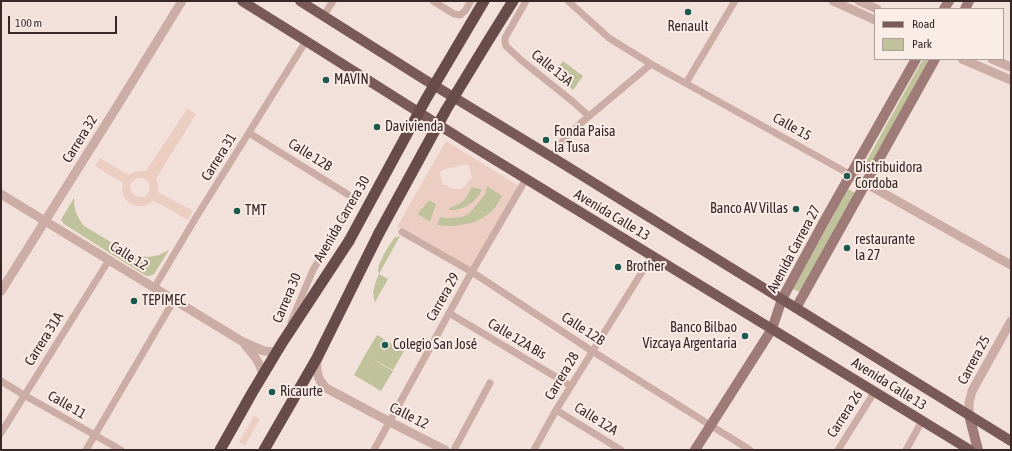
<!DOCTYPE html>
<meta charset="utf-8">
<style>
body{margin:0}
#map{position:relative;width:1012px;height:451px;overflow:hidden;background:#f2e1da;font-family:"Asap Condensed",sans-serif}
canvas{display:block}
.frame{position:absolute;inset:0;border:2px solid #372827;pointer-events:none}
.legend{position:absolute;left:874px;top:8px;width:130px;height:52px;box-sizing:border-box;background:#faece7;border:1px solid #ac9e9a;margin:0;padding:5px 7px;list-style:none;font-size:12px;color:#372827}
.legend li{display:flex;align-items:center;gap:8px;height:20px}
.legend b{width:20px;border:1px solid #ac9e9a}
.scale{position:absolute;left:8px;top:16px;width:109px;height:18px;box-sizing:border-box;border:2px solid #372827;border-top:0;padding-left:5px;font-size:12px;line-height:14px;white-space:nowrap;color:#372827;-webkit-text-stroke:3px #faece7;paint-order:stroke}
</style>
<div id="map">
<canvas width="1012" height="451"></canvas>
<div class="frame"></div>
<ul class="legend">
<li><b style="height:5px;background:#795a58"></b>Road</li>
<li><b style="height:11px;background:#bfc29a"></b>Park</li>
</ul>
<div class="scale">100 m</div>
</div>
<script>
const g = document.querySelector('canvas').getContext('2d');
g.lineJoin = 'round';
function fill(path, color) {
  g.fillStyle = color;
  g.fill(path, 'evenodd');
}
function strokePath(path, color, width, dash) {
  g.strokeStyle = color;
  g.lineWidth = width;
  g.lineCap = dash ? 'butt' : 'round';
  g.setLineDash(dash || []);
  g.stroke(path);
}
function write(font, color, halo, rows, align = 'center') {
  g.font = font + ' "Asap Condensed",sans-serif';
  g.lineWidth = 4;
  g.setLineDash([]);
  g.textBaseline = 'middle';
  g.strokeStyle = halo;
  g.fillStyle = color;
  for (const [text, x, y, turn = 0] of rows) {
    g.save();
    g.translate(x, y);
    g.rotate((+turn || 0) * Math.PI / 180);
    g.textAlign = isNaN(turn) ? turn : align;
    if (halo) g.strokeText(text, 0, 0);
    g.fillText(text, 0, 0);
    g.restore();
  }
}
fill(new Path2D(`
 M923,59H930L867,172L862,169Z
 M563,61L583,76L573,90L553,75Z
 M486,185L503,196C500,201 497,206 493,210C479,225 457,229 437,225L440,217L451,218L474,207L478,203Z
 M471,187L483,189C476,203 464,211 449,210V208C462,203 466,200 471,187Z
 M848,189L855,193L800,292L793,289Z
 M74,198C74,210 77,217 84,226L131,254L140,256L149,257L159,255L169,250L154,274L150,276H146L64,224L61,220L62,218Z
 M429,200L437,204L430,222L417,214Z
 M400,236L379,274L388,279L375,302L374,299L373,292L376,281L379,274L378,270L379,265L384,254L394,238L396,237Z
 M377,335L404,351L393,370L365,355Z
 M365,355L393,371L381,391L354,375Z`), '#bfc29a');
fill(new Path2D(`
 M187,109L196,114L156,179L158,184V192L193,211L188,220L154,201L149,204L144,206H138L132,205L128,202L124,197L122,192L123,183L95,166L100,158L128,175L134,172L140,171H146ZM137,178H144L149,183L150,189L147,195L144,197H138L133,194L131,191L130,185L132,182Z
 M446,141L519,186L471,268L397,227ZM467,164V165H469L472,179L469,180L466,185L461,189H452L446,185H443L440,172L442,171V170ZM487,186L502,196L495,208L490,213L481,219L472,223L448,227L437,225L440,217L451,218L462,217L469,214L485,194ZM471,187L482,189L479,196L473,202L466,207L457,210H451L448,209L449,208L459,204L464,200L469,193ZM429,200L436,204L430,222L426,220L417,214Z
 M615,212L642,229L639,233L613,216Z
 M254,416L260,419L245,445L239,442Z`), '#ebcdc1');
strokePath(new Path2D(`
 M433,1L454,14L460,15L465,11L471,1
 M526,1L505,38V43L506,46L521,60L572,101L589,116
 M568,1L609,38L651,64L851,175
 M324,15L333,1
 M686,83L735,1
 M249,133L352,197L354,202L313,270L291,322
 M552,157L565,138L581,123L651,64
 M402,232L472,272L592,351L750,450
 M154,288L195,219L306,41
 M449,313L571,386
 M1,381L24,395L121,450
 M556,410L621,450
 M1,433L109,260
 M86,450L174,300
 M374,450L470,275L526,179
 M454,450L490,383
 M534,450L556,410L652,256
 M838,450L875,391
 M906,450L922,421`), '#cbada6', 7);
strokePath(new Path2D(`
 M833,1L875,20
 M859,1L877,9
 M962,59L1011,80
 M992,59L1011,67
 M851,175L1011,265
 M1,194L243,342L264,351L277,352
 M1,291L121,100L182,1
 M245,345C254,355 259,361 263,374
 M317,358C316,371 317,379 326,388L390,422L445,450
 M969,415V403L972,391L1011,321`), '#cbada6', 9);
strokePath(new Path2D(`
 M944,9L949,1
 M965,9L969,1
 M796,308L935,59
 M969,415L978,450
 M695,450L772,329L782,299L826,218L916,59`), '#9f7b77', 10);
strokePath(new Path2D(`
 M242,1L306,41L469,144L970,450
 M300,1L422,78L552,157L1011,441`), '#795a58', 10);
strokePath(new Path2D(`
 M220,450L252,393L282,343L349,241
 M264,450L317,358L379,233`), '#684c4b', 11);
strokePath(new Path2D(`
 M379,233L446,110L488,41L513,1
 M349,241L426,99L484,1`), '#684c4b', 11);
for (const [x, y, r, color] of [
 [688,12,4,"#1b594d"],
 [326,80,4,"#1b594d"],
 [377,127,4,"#1b594d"],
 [546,140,4,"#1b594d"],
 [847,176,4,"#1b594d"],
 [796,209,4,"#1b594d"],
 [237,211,4,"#1b594d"],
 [847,248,4,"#1b594d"],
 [618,267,4,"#1b594d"],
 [134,301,4,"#1b594d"],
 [745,336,4,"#1b594d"],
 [385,345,4,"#1b594d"],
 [272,392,4,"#1b594d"]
]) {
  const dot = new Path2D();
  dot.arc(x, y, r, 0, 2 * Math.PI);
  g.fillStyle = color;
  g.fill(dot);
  strokePath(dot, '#faece7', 1.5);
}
write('14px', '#372827', '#faece7', [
 ["Renault",688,27,"center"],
 ["MAVIN",334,80],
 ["Davivienda",385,127],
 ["Fonda Paisa",554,132],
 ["la Tusa",554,148],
 ["Distribuidora",855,168],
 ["Cordoba",855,184],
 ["Banco AV Villas",788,209,"right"],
 ["TMT",245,211],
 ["restaurante",855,240],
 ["la 27",855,256],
 ["Brother",626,267],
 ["TEPIMEC",142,301],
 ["Banco Bilbao",737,328,"right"],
 ["Vizcaya Argentaria",737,344,"right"],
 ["Colegio San José",393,345],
 ["Ricaurte",280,392]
], 'left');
write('14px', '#372827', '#faece7', [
 ["Calle 13A",552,68,39],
 ["Calle 15",792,127,29],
 ["Carrera 32",80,139,-58],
 ["Calle 12B",310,155,32],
 ["Carrera 31",219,157,-58],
 ["Avenida Calle 13",612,215,31],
 ["Avenida Carrera 30",342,219,-60],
 ["Avenida Carrera 27",794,249,-62],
 ["Calle 12",129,256,32],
 ["Carrera 29",443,297,-61],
 ["Carrera 30",287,298,-67],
 ["Calle 12B",583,329,33],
 ["Carrera 31A",44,339,-58],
 ["Calle 12A Bis",517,339,31],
 ["Carrera 25",974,360,-62],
 ["Carrera 28",562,376,-59],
 ["Avenida Calle 13",889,384,32],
 ["Calle 11",67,405,30],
 ["Carrera 26",845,414,-57],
 ["Calle 12",409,416,27],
 ["Calle 12A",596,419,32]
]);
</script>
